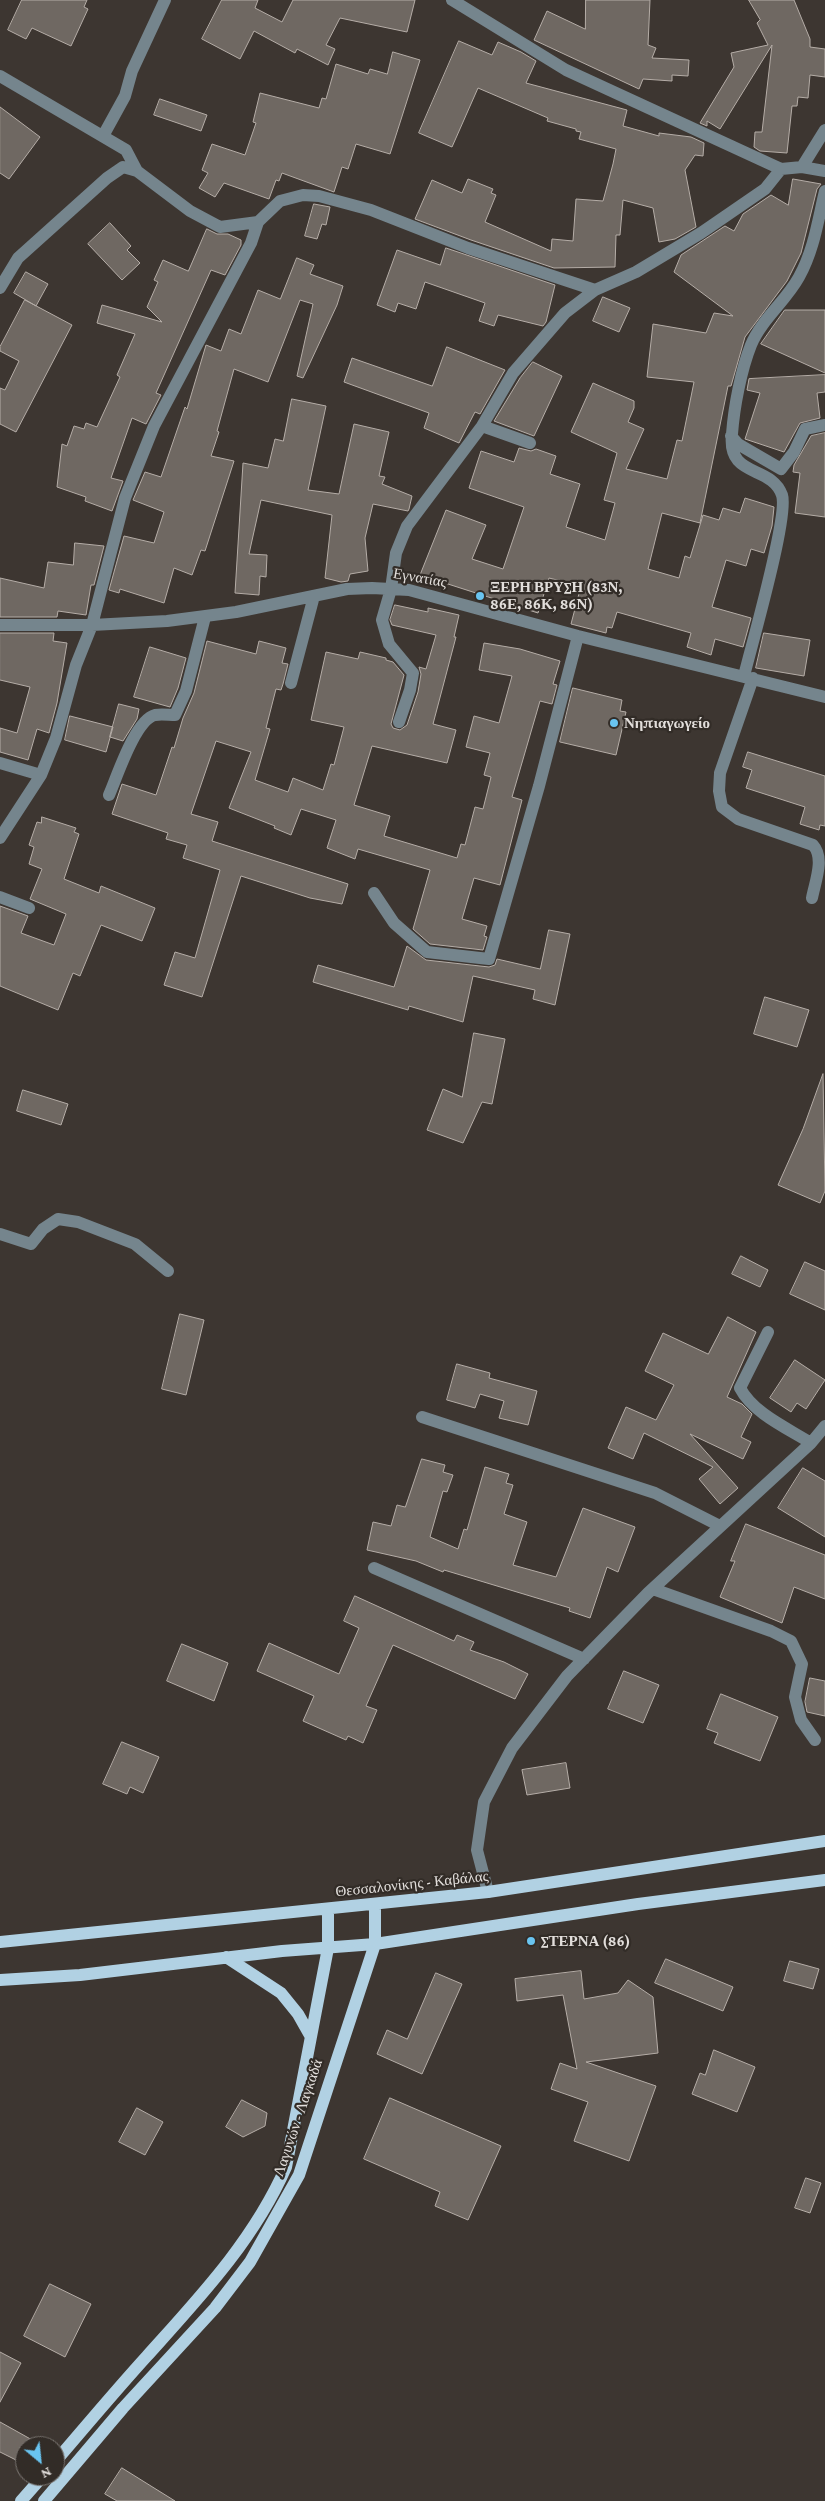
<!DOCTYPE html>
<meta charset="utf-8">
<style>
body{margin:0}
#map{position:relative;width:825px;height:2501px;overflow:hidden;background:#3d3631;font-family:"Crimson Pro",serif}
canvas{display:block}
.north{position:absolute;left:15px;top:2436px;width:50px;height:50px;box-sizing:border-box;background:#322c27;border:1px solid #78736f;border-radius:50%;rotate:152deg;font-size:14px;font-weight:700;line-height:20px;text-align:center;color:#e2dedb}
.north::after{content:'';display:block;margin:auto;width:18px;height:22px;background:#69c4f0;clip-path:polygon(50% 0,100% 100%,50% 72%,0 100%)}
</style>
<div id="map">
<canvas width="825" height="2501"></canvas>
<div class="north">N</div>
</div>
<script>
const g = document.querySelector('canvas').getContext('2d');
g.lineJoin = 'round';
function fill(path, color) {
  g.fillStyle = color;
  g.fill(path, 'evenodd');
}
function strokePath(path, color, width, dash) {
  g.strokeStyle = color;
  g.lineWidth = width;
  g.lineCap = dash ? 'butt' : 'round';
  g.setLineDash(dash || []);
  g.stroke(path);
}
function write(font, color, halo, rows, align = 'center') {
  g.font = font + ' "Crimson Pro",serif';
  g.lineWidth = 4.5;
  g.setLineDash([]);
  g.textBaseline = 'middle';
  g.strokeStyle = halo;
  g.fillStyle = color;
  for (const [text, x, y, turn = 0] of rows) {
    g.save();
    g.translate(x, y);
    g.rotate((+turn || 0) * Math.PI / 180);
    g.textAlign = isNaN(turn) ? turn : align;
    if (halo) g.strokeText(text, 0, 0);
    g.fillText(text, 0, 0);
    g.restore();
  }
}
const building = new Path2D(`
 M22,0H87L84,7L88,9L71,46L32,28L26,39L8,30Z
 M222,0H258L255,8L282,22L293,0H415L407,32L340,18L326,45L335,49L328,65L297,49L295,53L254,31L240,59L202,39Z
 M586,0H650L648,45L656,48L652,58L689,60L688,76L672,75V81L643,79L639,89L534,40L547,11L585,29Z
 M749,0H794L810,39V47L825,49V77L810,75L808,98L798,97L797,106H792L787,153L760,151L754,147L755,132H762L772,45L720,129L707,121V126L700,123L734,67L731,53L768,45L757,23L760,20Z
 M459,41L492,55L498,42L521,52L536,61L526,83L627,110L623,126L659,136V133L691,137L704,143L703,156L695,155L685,170L696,227L675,239L659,242L653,208L623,200L620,235H616L615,267L554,268L471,240L415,219L432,180L462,193L468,179L493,189L491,193L496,195L485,222L551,251L552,239L573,241L576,199L603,201L613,164L616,149L579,139L581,132L576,131V129L547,121L548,118L478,88L452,147L419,133Z
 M393,52L420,60L390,154L356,144L348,169L342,167L334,192L282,173L279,181L276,180L269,199L224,183L215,197L199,188L208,173L202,170L212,144L245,155L256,123L253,122L260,93L319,108L322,98L326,99L336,64L368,74L370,69L387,74Z
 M160,99L207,115L201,131L154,115Z
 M0,107L40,137L9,179L0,173Z
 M793,179L821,184L817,189L801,253L787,281L745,337L731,386H728L700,523L662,513L648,569L679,578L685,556L690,558L703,515L719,520L723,508L740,513L745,498L774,507L772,526L764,553L751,549L746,566L726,560L712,607L751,618L743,647L715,639L711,655L687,647L691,633L617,612L612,628L607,627L606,633L571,624L581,586L549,578L538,613L420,575L446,510L486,525L472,559L503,569L524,507L469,488L481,451L514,462L519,448L531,451L536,449L556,456L550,474L580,484L566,527L605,540L615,503L604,500L617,453L571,432L593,383L634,401V408L628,422L644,429L626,469L667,479L677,440L682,441L694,382L647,377L653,324L706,333L714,313L733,316L674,272L681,255L725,226L734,231L743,214L771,195L788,205Z
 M314,204L330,207L326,225L322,224L317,239L305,236Z
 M110,223L131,246L127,250L140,263L122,280L88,244Z
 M207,229L217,234H228L241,240V245L225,275L211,270L156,393L161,395L146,424L132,418L111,478L123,481L112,511L85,501L86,497L57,487L62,444L67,446L74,426L84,429L86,423L97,427L120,377L117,375L135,334L97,323L102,305L162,322L147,307L158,282L154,280L163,260L188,271Z
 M446,248L555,285L546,322L543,326L498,315L494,326L479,321L485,303L425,282L416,309L398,303L395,312L377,305L397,250L440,265Z
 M297,258L314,265L310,274L343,286L337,305L303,378L297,376L313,304L300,300L268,382L234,369L217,431L219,432L211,456L234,461L205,551L201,550L192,575L174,568L164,603L120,589L119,593L109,590L124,536L154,543L164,512L133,500L145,472L161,477L185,407L187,409L206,345L221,351L229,329L241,334L258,290L280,299Z
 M26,272L48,284L36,306L14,293Z
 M603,297L630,308L619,332L593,321Z
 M25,300L72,325L16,432L0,424V388L5,390L19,361L0,351V347Z
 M785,310H825V373L761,344Z
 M447,347L505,370L480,414L475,412L459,443L424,428L429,413L344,382L352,358L432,386Z
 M533,362L562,376L534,436L494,421L520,378Z
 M825,375V392L817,393L820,418L800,423L784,452L745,439L760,393L747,390L749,379Z
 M292,399L326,406L308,490L339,494L354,424L389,432L379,476L385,477L382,484L412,496L409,509L408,511L373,504L365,538L368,571L350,574L348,581L341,582L325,578L332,515L261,500L249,554L267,555L266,577L260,576L259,595L235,593L243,463L268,468L275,439L283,441Z
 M825,433V517L795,513L800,473L793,472L794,465L811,436Z
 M75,543L104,546L94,585H91L86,615L58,611L57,617H0V578L44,588L48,562L73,565Z
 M395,605L428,612V608L459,615L454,637H456L433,724L456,730L447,763L372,746L354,805L390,816L384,836L457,858L461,844L465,845L475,807L483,809L491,777L484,775L490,753L466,747L474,716L499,723L512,676L479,670L484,643L520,649L560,661L553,684L557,685L552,704L540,701L512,797L522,800L500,885L474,878L462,919L487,926L484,936L487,937L483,950L430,944L413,929L430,870L358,849L355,859L327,848L336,820L301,809L291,835L274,828L275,826L229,808L251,752L216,741L191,814L218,822L212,841L348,884L342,904L310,898L241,876L202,997L164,985L175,952L195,958L220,870L183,858L187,845L166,839L168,833L112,814L122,784L156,795L172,747L174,748L183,718L194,693L207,641L256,654L259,641L286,648L282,663L288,664L283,684L281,690L276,689L266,728L270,729L255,780L288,792L293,778L323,790L331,764L334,765L344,727L311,720L326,652L358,659L360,652L386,658V660L393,662L404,675L391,724L393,728L400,730L407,725L418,692L421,674L419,667L426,669L436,635L392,625L390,620Z
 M0,633H54L53,641L67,643L57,703L49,733L37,729L28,760L0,752V728L17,733L30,687L0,680Z
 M764,633L810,640L804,676L756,668Z
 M150,647L186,658L178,688L170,707L134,697Z
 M573,688L622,700L620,711L626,712L616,755L560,742Z
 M119,704L139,709L137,719L123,741L110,737Z
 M70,716L113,727L106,752L65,740Z
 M748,752L825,776V826L820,825L819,830L800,824L805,807L746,788L752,770L743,767Z
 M42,817L76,828L74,832L79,834L64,879L99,893L101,886L155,908L142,941L101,925L80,976L73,973L58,1010L0,986V906L28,916L21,933L54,945L66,914L30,899L42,869L29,864L34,847L29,845L37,822L41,823Z
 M549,930L570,934L555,1005L533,999L535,990L473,976L463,1022L409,1006L408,1010L313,982L318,965L394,987L407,946L426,960L489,967L495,965L497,959L540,969Z
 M765,997L809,1010L797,1047L754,1034Z
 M474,1033L505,1039L492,1104L482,1102L463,1143L427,1130L443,1089L462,1097Z
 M823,1074L825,1191L820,1203L778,1185L803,1129Z
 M23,1090L68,1104L61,1125L17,1111Z
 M741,1256L768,1270L760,1287L732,1274Z
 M805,1262L825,1271V1310L790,1294Z
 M180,1314L204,1320L186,1395L162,1389Z
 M728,1317L756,1332L727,1397L742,1404L752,1414L741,1437L751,1442L743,1459L690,1434L738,1488L720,1504L699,1479L713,1467L644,1433L633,1459L608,1448L626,1407L656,1420L674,1385L645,1371L663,1333L708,1354Z
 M795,1360L825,1380L806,1409L797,1403L791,1412L770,1398Z
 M457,1364L490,1373L489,1378L537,1391L528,1425L499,1418L504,1401L480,1394L475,1408L447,1400Z
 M422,1459L445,1465L443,1472L453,1475L447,1492L443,1491L430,1537L458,1549L464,1529L467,1530L485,1467L509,1474L506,1483L513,1485L504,1514L527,1522L513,1565L556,1577L583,1508L635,1527L618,1572L607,1567L590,1618L569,1611L570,1608L444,1570L443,1572L416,1561L367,1550L373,1522L391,1526L397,1505L405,1507Z
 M803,1468L825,1481V1537L778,1508Z
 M746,1524L825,1555V1599L794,1587L782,1623L720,1597L735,1561H731Z
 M355,1596L454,1641L457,1635L474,1642L470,1650L504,1662L528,1674L515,1699L393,1645L366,1706L377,1710L363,1743L348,1736L346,1740L303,1721L314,1696L257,1671L269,1643L339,1674L359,1628L344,1621Z
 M182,1644L228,1663L214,1701L167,1681Z
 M624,1671L659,1685L643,1723L608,1709Z
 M810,1678L825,1681V1716L807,1712L805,1702Z
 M721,1694L778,1717L760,1761L714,1743L718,1733L707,1729Z
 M122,1742L159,1757L143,1793L130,1787L127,1794L103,1784Z
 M566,1763L570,1788L527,1795L522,1770Z
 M666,1959L733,1987L723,2011L655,1983Z
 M790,1961L819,1969L813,1989L784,1981Z
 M581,1971L584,1999L618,1993L628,1980L653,1997L658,2053L586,2062L656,2086L629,2161L574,2141L588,2102L551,2089L560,2063L577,2069L563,1995L517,2001L515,1979Z
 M436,1973L462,1984L422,2074L377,2054L387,2030L407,2039Z
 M714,2050L755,2067L737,2112L692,2094L700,2073L705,2075Z
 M390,2098L501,2146L468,2220L435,2206L440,2192L364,2159Z
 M242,2100L267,2113L265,2126L243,2137L226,2127Z
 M137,2108L163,2122L145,2155L119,2142Z
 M806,2178L821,2183L810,2213L795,2208Z
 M50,2284L91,2304L65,2357L24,2336Z
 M0,2352L21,2363L0,2402Z
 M0,2422L34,2441L31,2446H25V2457L22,2463L0,2452Z
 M122,2468L175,2501H117L105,2494Z`);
fill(building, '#6f6862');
strokePath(building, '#b5ada7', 1);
strokePath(new Path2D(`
 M452,0L566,70L781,169L802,167L825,171
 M0,76L126,150L137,171L190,211L220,227L258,222L280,201L303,195L319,196L371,210L468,248L595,290
 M103,136L125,96L132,71L165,0
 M802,167L825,130
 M0,288L18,258L107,178L123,167L137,171
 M482,426L530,443
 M731,436L738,444L781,469L794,452L805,429L825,425
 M0,625H92L167,621L236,612L347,589L372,588L409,590L578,636L825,697
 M744,676C751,647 789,516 782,495C771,464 727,479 732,434C734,407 741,370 751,345C761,320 786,301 799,277C814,250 818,220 825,191
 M753,678L720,773L719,791L722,807L738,819L813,845C825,858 815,882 812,898
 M291,683L314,596
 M399,722L410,690L413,673L389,644L382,620L391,589L396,553L407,526L482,426L513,373L565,313L595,290L636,272L701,233L765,189L781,169
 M0,763L41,775
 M109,795C117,777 135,720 155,715C161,714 169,715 175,715L186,691L205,617
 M0,838L41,775L56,738L76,665L92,625L125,498L154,426L251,243L258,222
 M374,893L394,923L427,952L489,959L539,786L578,636
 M0,897L29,908
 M0,1234L31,1244L43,1229L58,1219L78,1222L135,1244L168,1271
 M768,1332L740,1388C753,1413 787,1428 811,1443
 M422,1417L655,1493L720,1526
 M374,1568L584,1659
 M653,1589L771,1631L791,1641L802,1664L795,1697L801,1720L815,1740
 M488,1892L477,1850L484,1802L512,1748L567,1676L648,1593L811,1443L825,1426`), '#75858d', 12);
strokePath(new Path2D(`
 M0,1942L488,1892L825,1841
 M226,1957L281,1993L298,2014L311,2037
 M0,1980L80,1975L282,1951L375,1944L638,1904L825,1880
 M55,2462C86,2426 116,2390 147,2356C200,2297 254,2240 286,2167L328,1948V1909
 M21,2501L43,2476
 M44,2501L123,2408L215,2308L250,2262L299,2175L375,1944V1904`), '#b1d1e3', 12);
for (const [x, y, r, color] of [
 [480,596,5,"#69c4f0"],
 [614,723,5,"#69c4f0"],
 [531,1941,5,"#69c4f0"]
]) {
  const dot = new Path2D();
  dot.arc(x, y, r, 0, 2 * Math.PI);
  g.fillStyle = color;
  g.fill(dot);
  strokePath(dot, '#322c27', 2);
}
write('15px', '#e2dedb', '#322c27', [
 ["Εγνατίας",420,578,10],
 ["Θεσσαλονίκης - Καβάλας",412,1884,-6],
 ["Λαγυνών - Λαγκαδά",298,2118,-71]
]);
write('bold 15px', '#e2dedb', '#322c27', [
 ["ΞΕΡΗ ΒΡΥΣΗ (83Ν,",490,587],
 ["86Ε, 86Κ, 86Ν)",490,604],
 ["Νηπιαγωγείο",624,723],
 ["ΣΤΕΡΝΑ (86)",541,1941]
], 'left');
</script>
